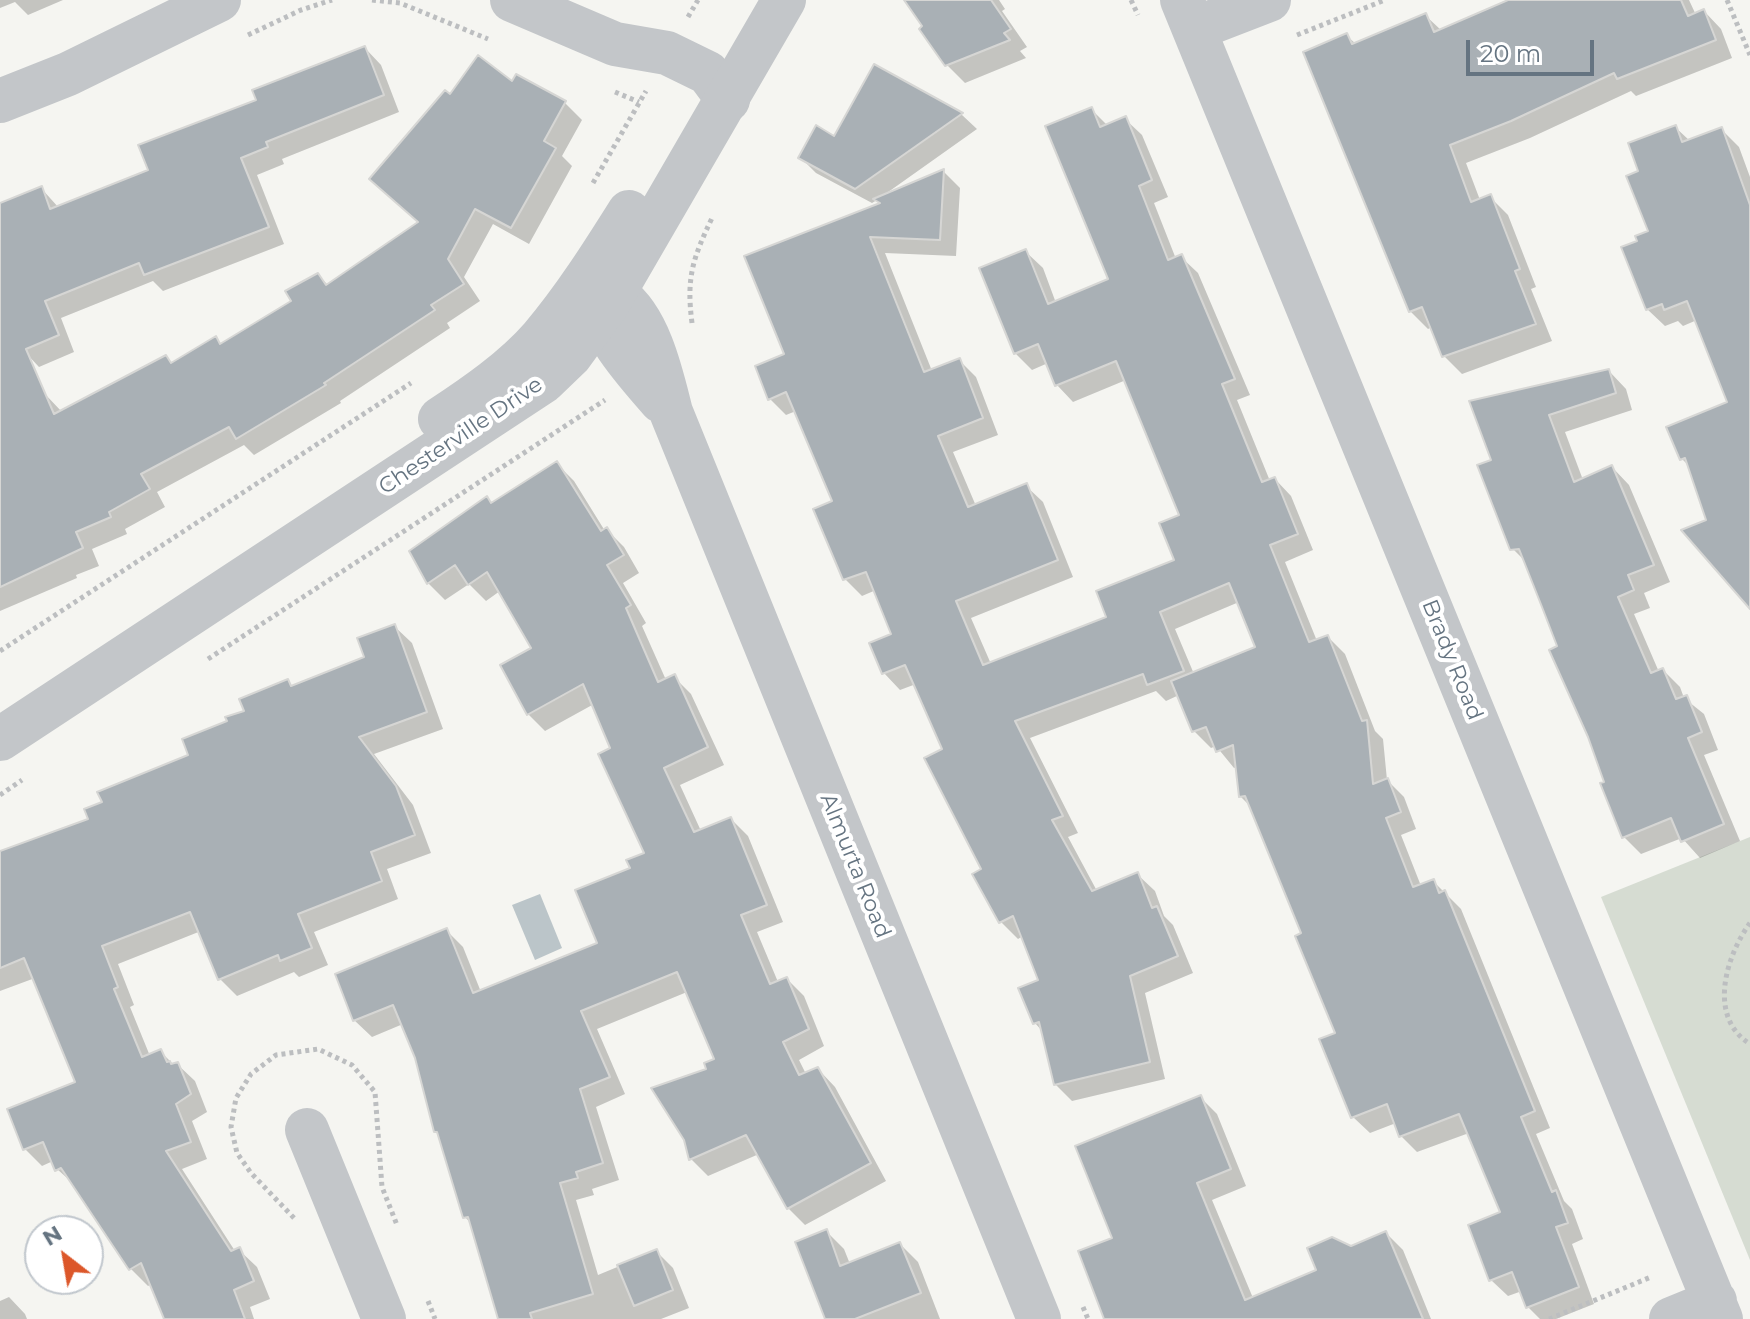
<!DOCTYPE html>
<style>
body{margin:0}
#map{position:relative;width:1750px;height:1319px;overflow:hidden;background:#f5f5f1;font-family:Montserrat,sans-serif}
canvas{display:block}
.north{position:absolute;left:24px;top:1215px;width:80px;height:80px;box-sizing:border-box;background:#fff;border:2px solid #c1c7cd;border-radius:50%;rotate:329deg;font-size:22px;font-weight:700;line-height:32px;text-align:center;color:#657481}
.north::after{content:'';display:block;margin:auto;width:28px;height:36px;background:#dc572a;clip-path:polygon(50% 0,100% 100%,50% 72%,0 100%)}
.scale{position:absolute;left:1466px;top:40px;width:128px;height:36px;box-sizing:border-box;border:4px solid #657481;border-top:0;padding-left:10px;font-size:24px;line-height:28px;white-space:nowrap;color:#657481;-webkit-text-stroke:6px #fff;paint-order:stroke}
</style>
<div id="map">
<canvas width="1750" height="1319"></canvas>
<div class="north">N</div>
<div class="scale">20 m</div>
</div>
<script>
const g = document.querySelector('canvas').getContext('2d');
g.lineJoin = 'round';
function fill(path, color) {
  g.fillStyle = color;
  g.fill(path, 'evenodd');
}
function strokePath(path, color, width, dash) {
  g.strokeStyle = color;
  g.lineWidth = width;
  g.lineCap = dash ? 'butt' : 'round';
  g.setLineDash(dash || []);
  g.stroke(path);
}
function write(font, color, halo, rows, align = 'center') {
  g.font = font + ' Montserrat,sans-serif';
  g.lineWidth = 8;
  g.setLineDash([]);
  g.textBaseline = 'middle';
  g.strokeStyle = halo;
  g.fillStyle = color;
  for (const [text, x, y, turn = 0] of rows) {
    g.save();
    g.translate(x, y);
    g.rotate((+turn || 0) * Math.PI / 180);
    g.textAlign = isNaN(turn) ? turn : align;
    if (halo) g.strokeText(text, 0, 0);
    g.fillText(text, 0, 0);
    g.restore();
  }
}
fill(new Path2D(`
 M1750,837V1260L1601,897Z`), '#d6dcd2');
fill(new Path2D(`
 M540,894L562,948L535,960L512,905Z`), '#bbc5c9');
fill(new Path2D(`
 M0,0H63L28,15L15,2L0,8Z
 M916,0H999L1005,9L1002,11L1027,47L1020,51L1026,58L965,83L947,65L925,27Z
 M1513,0H1689L1696,15L1704,11L1721,29L1732,58L1636,96L1631,91L1530,138L1466,163L1480,200L1490,197L1508,215L1536,287L1531,289L1552,341L1462,374L1444,356L1432,327L1428,329L1410,311L1347,36L1356,44L1426,16L1442,31Z
 M365,48L381,65L399,112L282,159L284,164L257,175L284,244L163,291L153,281L61,318L74,352L39,367L23,350L0,345V229L41,188L59,208L150,171L259,101Z
 M875,67L962,115L977,129L884,195L944,172L960,188L956,256L885,253L932,371L959,360L976,377L998,435L953,452L976,506L1026,486L1043,502L1073,577L971,618L991,664L1109,618L1176,561L1181,516L1126,380L1073,402L1057,385L1048,363L1032,370L1015,353L1026,252L1043,268L1056,303L1111,280L1091,109L1108,126L1125,119L1142,135L1168,197L1154,203L1176,259L1181,257L1198,273L1250,395L1237,400L1270,481L1275,479L1291,496L1313,550L1285,562L1317,641L1328,637L1345,654L1375,731L1383,739L1387,780L1404,797L1416,829L1401,835L1421,886L1433,881L1461,909L1550,1128L1536,1134L1564,1201L1572,1209L1583,1239L1572,1244L1594,1304L1556,1319H1540L1528,1307L1522,1291L1508,1296L1491,1280L1502,1213L1469,1133L1417,1152L1401,1136L1396,1123L1370,1133L1353,1117L1337,1034L1303,935L1252,808L1240,796L1237,767L1234,768L1216,746L1211,748L1194,731L1179,695L1166,701L1156,691L1030,738L1078,833L1068,837L1097,891L1138,875L1155,891L1164,916L1173,925L1193,973L1145,993L1165,1079L1072,1101L1055,1084L1043,1032L1035,1023L1041,981L1023,936L1018,939L1001,922L974,875L984,870L944,750L916,684L900,690L884,673L872,644L894,635L876,590L862,596L845,579L835,502L796,411L786,415L770,399L787,355L881,204L877,200L872,203L816,173L801,158L835,138ZM1239,602L1258,648L1194,674L1175,629Z
 M513,84L565,103L582,120L562,156L572,166L529,244L493,224L464,277L480,301L447,323L450,328L340,401L341,403L254,455L244,445L157,492L165,507L125,529L127,534L92,549L99,566L76,575L77,578L0,611V412L44,393L62,412L165,357L172,364L215,338L222,345L294,302L318,275L329,286L420,224L371,179L450,96Z
 M1675,127L1690,141L1722,130L1739,147L1750,177V605L1709,521L1690,467L1682,459L1729,403L1697,320L1683,326L1678,321L1665,326L1647,309L1640,242L1650,232L1641,172Z
 M1609,371L1626,389L1632,410L1565,432L1583,480L1612,467L1629,485L1670,582L1644,593L1650,608L1634,614L1659,672L1663,670L1680,687L1684,698L1704,714L1718,750L1704,755L1740,841L1700,858L1682,838L1641,854L1624,837L1560,647L1526,562L1512,548L1493,461L1472,402Z
 M557,464L574,481L605,531L607,530L624,547L639,573L623,583L646,623L642,626L666,680L674,677L691,694L724,765L680,785L701,831L731,819L748,836L783,922L757,932L778,982L787,979L804,996L824,1046L799,1060L806,1074L818,1069L835,1087L886,1181L805,1225L788,1208L759,1154L708,1176L691,1159L686,1139L709,1070L716,1060L687,992L597,1029L625,1094L596,1107L619,1180L592,1189L594,1195L576,1200L598,1275L656,1251L673,1268L689,1308L661,1319H501L473,1226L465,1217L440,1136L435,1131L417,1057L403,1024L372,1037L354,1020L446,930L463,947L481,992L600,945L633,869L646,854L613,749L594,704L545,731L528,714L534,649L500,591L486,601L469,584L445,600L428,583L492,505Z
 M394,626L412,643L443,729L374,754L413,805L431,853L387,869L398,899L314,932L328,965L299,977L294,972L237,996L220,979L201,931L118,964L134,1005L130,1007L150,1056L161,1052L174,1065L177,1064L195,1081L207,1112L192,1121L207,1159L182,1169L235,1251L239,1250L257,1267L270,1299L250,1307L254,1319H166L152,1284L148,1286L131,1269L76,1186L57,1169L53,1161L42,1166L25,1149L78,1083L35,978L0,991V876L191,756L229,722L287,681L293,687L366,659Z
 M1200,1097L1217,1114L1246,1186L1212,1200L1253,1298L1319,1271L1351,1248L1386,1233L1403,1250L1431,1319H1136L1115,1240Z
 M826,1231L844,1249L850,1264L900,1244L918,1262L940,1319H827Z
 M9,1297L25,1314L27,1319H0V1301Z`), '#0003');
const building = new Path2D(`
 M904,0H991L1011,29L1004,33L1010,40L945,66L919,29L922,26Z
 M1508,0H1681L1688,16L1704,9L1716,40L1617,79L1614,73L1511,121L1450,145L1471,202L1491,194L1520,269L1515,271L1536,324L1442,357L1422,307L1409,312L1303,52L1347,33L1352,44L1426,13L1434,32Z
 M365,46L384,95L266,142L268,147L241,158L269,227L144,275L139,263L45,301L59,335L26,349L54,414L166,355L171,363L216,336L220,344L291,301L285,291L318,273L326,285L418,222L369,179L445,90L450,94L478,55L512,81L516,74L566,101L544,141L556,148L511,228L475,209L448,259L464,284L431,305L435,310L324,383L326,385L236,439L229,427L141,474L150,489L109,512L111,517L76,532L83,548L0,587V203L42,186L50,209L148,170L138,145L256,100L252,90Z
 M874,64L963,113L855,189L798,158L816,125L834,136Z
 M1092,107L1100,127L1126,116L1152,180L1139,186L1168,260L1182,254L1235,379L1222,384L1262,482L1275,477L1298,534L1270,545L1309,642L1328,635L1362,721L1367,720L1373,784L1388,778L1401,812L1386,818L1413,887L1434,879L1439,893L1445,890L1535,1111L1521,1117L1552,1192L1556,1190L1568,1223L1556,1227L1579,1287L1526,1308L1512,1272L1489,1281L1468,1225L1500,1212L1459,1114L1399,1137L1387,1104L1351,1118L1319,1039L1335,1033L1295,936L1301,933L1245,796L1239,797L1233,745L1216,752L1206,727L1192,732L1171,681L1255,647L1229,583L1160,612L1184,671L1147,685L1143,674L1015,721L1063,816L1052,820L1092,891L1138,872L1152,908L1157,906L1178,956L1130,976L1150,1062L1054,1085L1039,1022L1033,1024L1018,988L1038,980L1013,916L999,923L972,874L981,869L924,758L942,749L905,665L882,674L869,643L891,634L866,572L843,580L813,509L832,501L786,392L768,400L755,366L784,354L744,256L880,203L873,199L944,169L940,240L870,237L924,372L960,358L983,418L938,436L968,507L1027,483L1058,560L956,601L983,665L1106,617L1096,591L1174,560L1159,523L1179,515L1116,361L1055,386L1038,344L1014,354L979,268L1026,249L1048,304L1108,279L1045,126Z
 M1676,125L1682,142L1722,127L1750,205V609L1681,530L1706,520L1685,458L1680,460L1666,427L1727,402L1687,301L1664,310L1662,304L1646,310L1621,247L1637,241L1635,236L1648,231L1626,176L1638,171L1628,143Z
 M1609,369L1616,393L1549,415L1574,482L1612,465L1654,565L1628,575L1634,590L1618,597L1651,673L1663,668L1676,699L1687,695L1702,732L1688,738L1724,824L1681,842L1671,818L1622,838L1600,783L1604,782L1588,737L1549,650L1557,646L1542,607L1519,549L1510,550L1477,465L1491,460L1469,401Z
 M557,461L601,531L607,527L624,555L607,565L631,605L626,608L658,682L675,674L708,747L664,768L694,832L731,817L767,905L741,915L770,984L787,977L809,1029L783,1042L799,1075L818,1067L871,1163L787,1209L746,1135L689,1160L684,1140L651,1088L706,1069L704,1063L714,1059L677,972L581,1011L610,1077L580,1089L603,1163L576,1172L578,1178L560,1183L593,1294L530,1313L532,1319H498L468,1217L463,1218L437,1132H434L415,1058L393,1005L353,1021L335,974L447,928L473,993L597,943L575,890L630,868L626,860L644,853L598,754L610,748L583,684L527,715L500,665L531,648L487,572L468,585L455,565L427,584L409,551L487,496L491,503Z
 M395,624L427,712L359,737L396,786L415,835L371,852L382,881L298,914L312,948L280,961L278,955L218,980L190,912L102,946L118,987L114,989L142,1057L161,1049L167,1062L170,1061L171,1064L178,1062L191,1094L176,1104L191,1142L166,1151L231,1251L240,1247L254,1281L234,1290L245,1319H164L141,1263L129,1270L61,1168L55,1171L43,1142L23,1150L7,1109L75,1082L24,958L0,968V851L88,819L84,809L102,802L97,792L188,755L182,739L227,721L225,717L244,711L239,699L288,679L291,686L364,657L357,638Z
 M1201,1095L1231,1169L1197,1183L1245,1300L1316,1270L1307,1248L1332,1237L1351,1246L1386,1231L1423,1319H1104L1078,1251L1112,1238L1075,1146Z
 M827,1229L840,1266L900,1242L921,1293L855,1319H825L795,1242Z
 M657,1249L673,1290L634,1306L617,1265Z`);
fill(building, '#a9b0b5');
strokePath(building, '#d6d6d4', 2);
strokePath(new Path2D(`
 M372,0L400,3L488,39
 M1131,0L1138,15
 M1727,0L1750,55
 M688,17L698,0
 M248,35L301,10L332,0
 M1297,35L1385,0
 M615,92L639,102
 M593,183L646,91
 M692,323C686,277 693,258 712,218
 M0,651L411,383
 M208,659L605,400
 M0,795L22,780
 M1750,923C1726,956 1707,1017 1750,1044
 M294,1218L251,1173L237,1153L231,1127L236,1098L251,1074L276,1055L318,1049L352,1065L375,1092L382,1187L397,1225
 M428,1301L435,1319
 M1083,1307L1088,1319
 M1549,1319L1651,1277`), '#bcbec0', 5, [4, 4]);
strokePath(new Path2D(`
 M512,0L615,44L667,53L708,73L728,100
 M1182,0L1721,1319
 M1194,29L1269,0
 M0,101L68,74L219,0
 M584,282C595,287 609,290 619,297C650,320 662,377 671,412L1039,1319
 M585,286C603,333 628,364 661,401
 M307,1130L384,1319
 M1671,1319L1715,1301`), '#c3c6c9', 44);
strokePath(new Path2D(`
 M440,419C475,396 514,369 541,338C574,299 602,255 629,212
 M0,739L544,381L570,356L607,305L784,0`), '#c3c6c9', 44);
write('22px', '#657481', '#fff', [
 ["Chesterville Drive",461,436,-34],
 ["Brady Road",1452,660,68],
 ["Almurta Road",855,866,68]
]);
</script>
